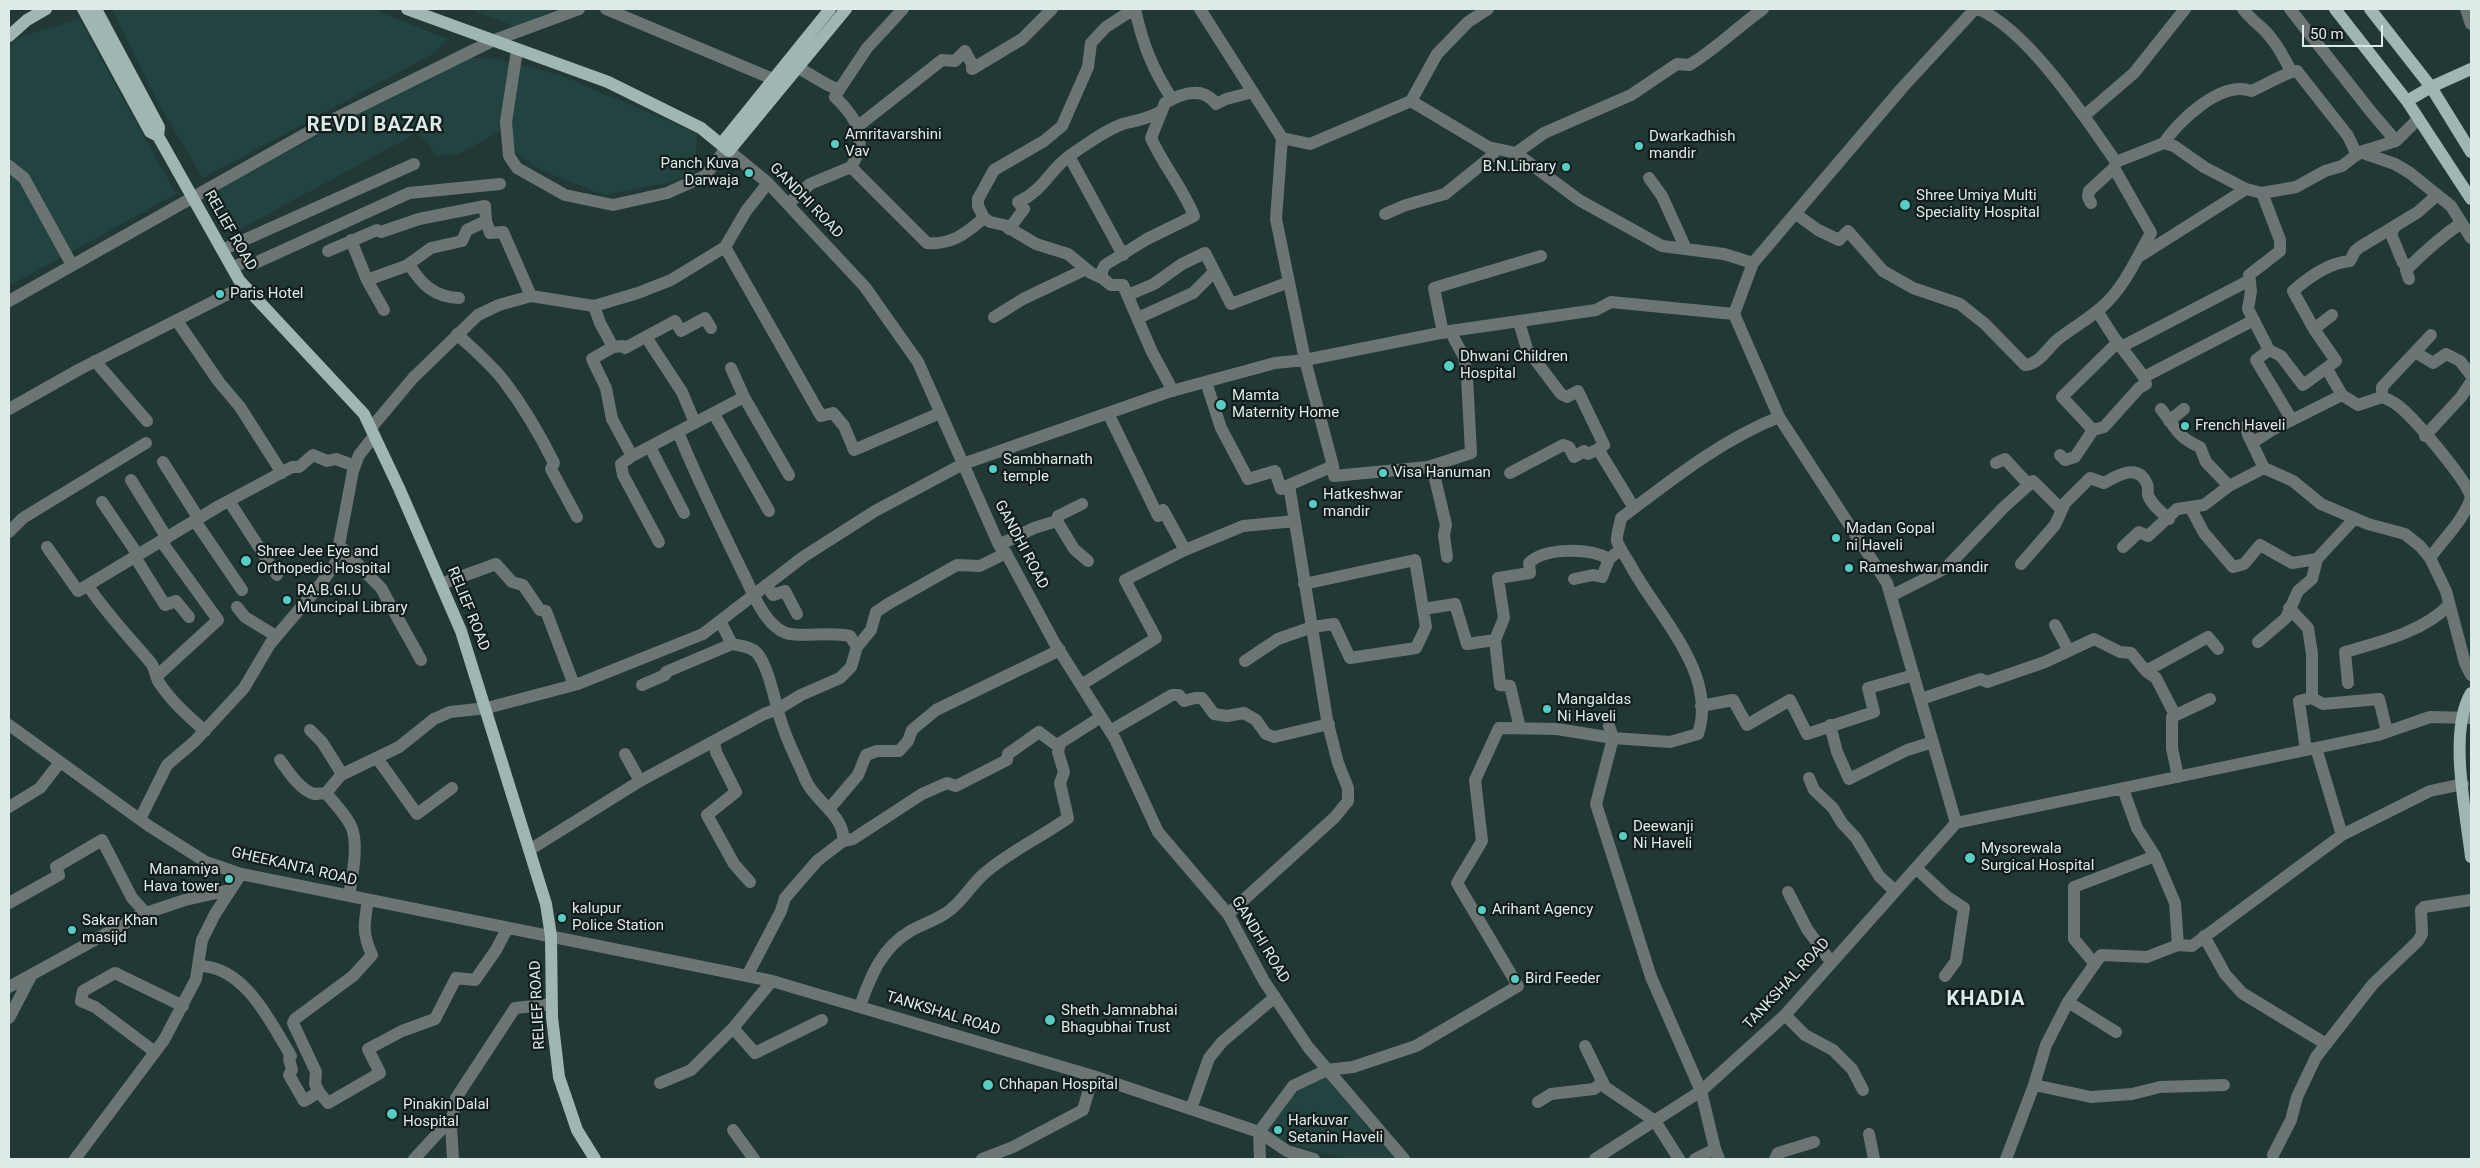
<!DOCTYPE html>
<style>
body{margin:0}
#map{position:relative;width:2480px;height:1168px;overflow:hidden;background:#213836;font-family:Roboto,sans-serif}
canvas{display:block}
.frame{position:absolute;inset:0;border:10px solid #dceae8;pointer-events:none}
.scale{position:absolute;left:2302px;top:25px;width:81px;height:22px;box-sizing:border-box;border:2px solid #dceae8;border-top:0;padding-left:6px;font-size:15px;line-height:18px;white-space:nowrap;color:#dceae8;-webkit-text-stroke:4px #131d1c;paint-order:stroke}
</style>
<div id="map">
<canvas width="2480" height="1168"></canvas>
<div class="frame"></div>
<div class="scale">50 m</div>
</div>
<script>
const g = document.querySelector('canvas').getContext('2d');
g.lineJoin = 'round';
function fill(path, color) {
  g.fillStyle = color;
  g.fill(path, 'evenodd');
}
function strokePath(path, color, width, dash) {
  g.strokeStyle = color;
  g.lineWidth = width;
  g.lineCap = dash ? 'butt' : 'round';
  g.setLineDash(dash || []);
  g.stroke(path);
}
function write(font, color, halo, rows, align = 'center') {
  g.font = font + ' Roboto,sans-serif';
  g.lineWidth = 4.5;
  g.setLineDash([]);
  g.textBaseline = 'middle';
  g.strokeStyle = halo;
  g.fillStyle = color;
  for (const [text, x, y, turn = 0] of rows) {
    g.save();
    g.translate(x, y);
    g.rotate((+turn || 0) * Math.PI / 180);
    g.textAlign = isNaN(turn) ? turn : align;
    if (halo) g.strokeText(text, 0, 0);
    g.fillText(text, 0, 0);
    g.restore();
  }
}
fill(new Path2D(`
 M112,9H372L448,39L433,54L203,178L157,101Z
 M469,9H555L517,27Z
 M79,19L176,194L9,286V49L17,38Z
 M472,58H491L560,75L697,133L695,173L666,183L604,195L543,171L507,147L509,125L460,154L436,156L427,142L415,134L237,231L212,191L453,65Z
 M1326,1076L1372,1133L1397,1159H1348L1295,1145L1262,1132L1295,1087Z`), '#224340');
strokePath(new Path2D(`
 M606,9L773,79
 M1135,9C1143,45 1152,68 1172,99
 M1200,9L1282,138L1276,219L1305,360L1333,466L1289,485L1327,720L1338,763L1348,788V801L1335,817L1228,914
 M1978,9C2027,29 2085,117 2116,162L2164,143L2174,146L2204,167L2246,189L2262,193L2296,187L2325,171L2342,166L2360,152L2396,141
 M2243,9C2249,17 2255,22 2262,28C2275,40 2283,56 2291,71
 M2290,9L2372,113L2396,141L2418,119
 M2466,9L2471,24
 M517,50L506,122L509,156L517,168L565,195L613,205L667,193L705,176L726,148
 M797,67L826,84L839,90L867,48L903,9
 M839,90L835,97C857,118 869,139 851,167L927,243C952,245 965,234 984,218
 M1411,101L1437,54L1468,22L1488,9
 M2084,116L2134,73L2185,9
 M857,127L942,60L955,61L965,51L972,64V69L1022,39L1052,9
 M1282,138L1310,144L1411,101L1488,147L1516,153L1579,200L1662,246L1724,254L1753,263
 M2164,143C2179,120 2222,80 2251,91C2262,87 2288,71 2297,71L2348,136L2357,155
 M729,151L768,183L865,287L918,362L999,545L1006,553L1054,642L1115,739L1158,832L1228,914L1264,981L1308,1047L1404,1159
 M2360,152L2395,164L2410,173L2451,206L2471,238
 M1516,153L1544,133L1631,95L1677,64L1689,65L1694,62C1719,46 1739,26 1763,9
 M1069,156L1123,255
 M9,166L24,178L72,265
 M1649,178L1662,196L1686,249
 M2262,193L2280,240V251L2249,275L2251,291L2248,309L2269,350L2281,356L2303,385L2336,361L2314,329L2332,315
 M2091,203L2088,197L2089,191L2114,168
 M788,204L810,184L851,167
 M1385,214L1406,205L1445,194L1492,156L1496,149
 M1796,214L1818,230L1839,240L1848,231L1883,271L1913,288L1960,304L1985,324L2025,365C2039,364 2047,349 2057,340C2072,328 2089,319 2103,306C2125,286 2136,259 2151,233L2114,168L2116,162
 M1009,229L1024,209L1018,202C1046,189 1050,168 1072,154C1087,144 1108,128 1126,123C1140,120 1148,118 1162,111
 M351,240L367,280
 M725,247L821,416L833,413L844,426L854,450L940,413
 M222,250L414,164
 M328,251L377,230L381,232L419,219L485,206L486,221L490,233L503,232L531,296
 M2140,256L2246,189
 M409,264C421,284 434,297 459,298
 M2410,266L2403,263L2391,234L2395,226L2418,212L2437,195
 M232,268L244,262L253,264L409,193L500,184
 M1102,278L1091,273L1068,254L1036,244L1004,225L990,222L984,218L978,206V199L994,170L1044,141L1062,126L1088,67L1091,43L1106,27L1134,9
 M2409,279L2406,270C2423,253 2441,237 2461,223
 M1128,295L1154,284L1182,264L1205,253L1231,304L1289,282
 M9,301L316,128L492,41L579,9
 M594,306L600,323L613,347L592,359L606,388L612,419L632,456L744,397
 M384,310L367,280L406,266L431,248L462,241L467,230L486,221
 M2097,311L2115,339L2144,377
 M994,317L1023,299L1086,269
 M1138,318L1193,293L1214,272
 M177,321L219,382L240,407L282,473
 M1519,322L1527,349L1561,394L1567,397L1578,391L1604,445L1598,449L1634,508
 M2314,329L2293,291C2309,277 2328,263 2350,261L2355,251L2360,247L2395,226
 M1443,333L1434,288L1541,256
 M457,334C473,349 491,364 504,381C523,406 540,435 554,463L551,469L577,517
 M2431,335L2382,387V397C2387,399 2392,401 2396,404C2412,415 2466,479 2471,497
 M646,337L682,392L695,423
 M613,347L623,346L625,348L675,321L681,331L705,318L711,328
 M2121,347L2250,280
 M2269,350L2256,360L2292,420
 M2415,352L2433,363L2446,354L2460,361L2471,375
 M95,361L147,421
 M731,368L744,397L789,475
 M2327,369L2342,395
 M1206,382L1221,428L1248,479L1275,471L1281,489L1289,487
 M1173,391L1152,352L1123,285H1111L1102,278V271L1105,265L1147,239L1194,216C1183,188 1163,165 1151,138L1165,103C1182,93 1203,86 1216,104L1226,99L1253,92
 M9,409L80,369L244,286
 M2161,409C2175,427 2178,438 2200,447L2206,462L2229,486
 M1108,413L1158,516L1163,510L1185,550
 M714,414L769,511
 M2169,421L2184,409
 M2246,426L2248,435L2264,468L2293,481L2321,504L2368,524L2405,534L2420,546L2430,558L2446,591L2465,663L2471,675
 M371,428L413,378L478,315L499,305L531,296L594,306L638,293L671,280L725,247L746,211L768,183
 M2093,430L2062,397L2118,342
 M678,432C698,481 721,528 744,575C752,591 761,615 776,627C778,629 783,632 786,633C800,638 831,631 850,636L857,647L851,667L840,678L801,695L778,709L764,714L714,741L716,752L736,792L707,815L734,864L750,882
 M2425,436L2461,397L2471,382
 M2252,443L2272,430L2342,395L2358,405L2382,397
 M650,447L684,513
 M2060,455L2065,460L2075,457L2093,430L2104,427L2139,388L2146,384L2144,377L2254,320
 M632,456L621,464L623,475L659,542
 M163,462L199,519
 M1996,463L2005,459L2029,485
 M1333,466L1334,476L1428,467L1471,453L1467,377L1464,357L1450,331
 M1432,466L1446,525L1444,535L1447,557
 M1510,473L1563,445L1569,447L1574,457L1584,451L1588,454L1598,449
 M131,480L167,538
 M229,501L277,575
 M102,502L138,555
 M2190,507L2204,533L2233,567L2244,564L2260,545L2292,563L2317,559
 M195,521L242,590
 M1057,521L1058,516L1082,504
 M9,532L23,518L146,443
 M339,545L381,588L421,660
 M999,545L1034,528L1057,521L1074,549L1088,561
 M47,547L78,591L219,506L292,467H299L313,455L327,461L336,459L355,466
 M2123,547L2139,532L2148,536L2177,509L2204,505L2229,486L2264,468
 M135,557L165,605L176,601L189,617
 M2430,558C2444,538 2463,521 2471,498
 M2021,564L2055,525L2065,503L2090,478L2104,483C2118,475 2138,463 2147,484C2149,488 2147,491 2148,495C2151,504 2162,513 2169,519
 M1574,579L1593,575L1602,577L1609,559L1615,554
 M441,584L496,564L512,582L523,585L540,610L546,611L574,685
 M766,585L773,595L785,591L797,614
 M88,586C107,614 129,637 151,663C156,670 155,678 160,684C172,702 188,716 205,731
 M1891,596L1946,568L2003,508L2033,481L2061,509
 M237,607L245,617L276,636
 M2289,608L2308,628L2312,654V698
 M1423,609L1455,604L1467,644L1495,640
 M720,621L732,644C741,646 750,646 757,653C769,667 775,703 781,721C787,742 798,761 806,781C815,801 846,817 843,841
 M2055,625L2069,651
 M2258,642L2286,618L2298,591L2312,579L2317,559L2355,518
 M857,647L871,630L876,612L888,604L957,565L980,566L1006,553
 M1245,661L1278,639L1312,627L1334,624L1350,658L1416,648L1426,627L1415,560L1304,584
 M2146,671L2208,637L2218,649
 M158,675L218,620L161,541
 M2348,683L2345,652C2380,642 2423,632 2449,605
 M642,685L665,675L666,672L732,644
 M1081,685L1156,638L1125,580L1185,550L1243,526L1295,521
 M1921,699L1981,679L1987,682L2045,662L2094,639L2120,652L2131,653L2146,671L2156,678L2172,709
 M1701,706L1733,700L1747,725L1790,700L1807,734L1874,712L1868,688L1914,675
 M9,725L149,826L206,862L241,874L772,981L1093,1076L1259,1132L1287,1151L1314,1159
 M1830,725L1837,752L1849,779L1907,750L1933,742
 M1609,726L1613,738L1596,804L1651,977L1701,1091L1715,1149
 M1520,728L1510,686L1500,685L1495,640L1504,618L1498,578L1530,573L1529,563C1545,547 1590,548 1609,559
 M310,730L322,742L342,774
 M1110,731L1172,695H1179L1184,701L1195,698H1202L1214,714L1227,716L1244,713L1256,720L1266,734L1274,737L1329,724
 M2316,748L2342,835
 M2306,750L2299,701L2312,698L2323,704L2379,699L2387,732
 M377,758L417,814L452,788
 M280,760C288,771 300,790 314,794C317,794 323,793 326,793
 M2178,777L2172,748V717L2210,699
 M1809,778L1814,790L1833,808L1842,823L1856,838L1879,876L1895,891
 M640,781L714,741
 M9,807L40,788L60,762
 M829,809L858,775L866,755L877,751H899L908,741L912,730L936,710L1060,650
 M140,819L167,765L195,741L244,688L270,644L320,585L339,558V545L353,471L359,455L374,436
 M1956,823L1887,583L1779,417L1734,314L1753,263L1902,88L1975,9
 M1956,823L2378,735L2430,717L2471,718
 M531,849L640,781L625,754
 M1916,868L1946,896L1964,908L1956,961L1945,976
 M1788,892L1807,929L1831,962
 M349,896C352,877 360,841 350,824C344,813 334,803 326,793L341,775L399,747L434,719L450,712L487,708L578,684L703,634L803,557L875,511L963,464L1168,392L1275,363L1305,360L1450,331L1596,310L1611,302L1734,314
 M9,903L59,875L56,867L102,840L132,898L146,913
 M2204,936L2225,974L2242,993L2326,1044
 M2178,945L2192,946L2342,835L2430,791L2463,784
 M2094,963L2074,939V887L2155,856
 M199,966C245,966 271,1023 291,1056L289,1059L292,1070L289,1075L304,1101L319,1092L328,1103L380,1073L368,1049L402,1031L435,1019L456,978L475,980L496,950L507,929
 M747,976L781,911L785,898L817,861L843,841L853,839L922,794L947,783L956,786L1007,760L1008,754L1039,732L1059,747
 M772,981L733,1028L755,1053L822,1020
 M9,987L140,915L185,900L230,890
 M2068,1002L2116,1032
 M860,1006C871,975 882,947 912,930C923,924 936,920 946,913C962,903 971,884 986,872C1011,851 1041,837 1068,818L1060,783L1064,772L1058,752L1060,743L1101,717
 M1785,1015L1805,1035L1833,1050L1852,1069L1863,1090
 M9,1018L31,976
 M1585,1046L1605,1087L1655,1121L1679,1159
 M155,1052L95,1007L81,1001L83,991L115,973L183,1006
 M660,1083L691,1070L733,1028
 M2034,1085L2091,1097L2132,1094L2160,1087L2224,1085
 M319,1092L315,1084L316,1072L293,1023L295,1019L353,976L372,955C362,934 364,923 368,900
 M1538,1102L1551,1094L1594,1089L1603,1082
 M1191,1109L1209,1058L1222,1042L1275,997
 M733,1130L754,1159
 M1869,1134L1874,1159
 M2273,1155L2291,1120L2297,1097L2316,1057L2373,984L2418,941L2422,934L2421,910L2424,907L2471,900
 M75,1159L164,1040L196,979L202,940L215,914L241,874
 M414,1159L452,1118
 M453,1159L451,1126L456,1098L515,1008L552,1004
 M982,1159L1013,1147L1083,1110L1093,1076
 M1260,1159L1259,1132L1293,1086L1327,1070L1353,1067L1416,1046L1518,986L1457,883L1482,841L1475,780L1499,728L1557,729L1613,738L1670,742L1698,734C1718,674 1659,617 1632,568C1628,560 1620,550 1617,541C1616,535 1620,525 1621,518C1670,481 1721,440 1779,417
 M1595,1159L1701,1091L1785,1015L1956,823
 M1695,1159L1715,1149L1719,1159
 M1775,1159L1778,1153L1814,1142
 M2006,1159L2034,1085L2046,1045L2068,1002L2101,955L2147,957L2178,945L2175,903L2155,856L2137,828L2123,789`), '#6a7574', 12);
strokePath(new Path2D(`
 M83,9L150,132L158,136L239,280L364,414L399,488L461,631L546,904L551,936L552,1017L559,1077L577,1130L595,1159
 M96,9L159,127L158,136
 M407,9L608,82L701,128L729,151L846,9
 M2335,9L2407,101L2471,199
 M2370,9L2431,87L2471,152
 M9,36L27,20L46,9
 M2407,101L2431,87L2471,69
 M721,144L830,9
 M2471,693C2448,731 2466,813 2471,857`), '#9fb6b3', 12);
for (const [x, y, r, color] of [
 [835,144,5,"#56cec3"],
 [1639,146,5,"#56cec3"],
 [1566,167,5,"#56cec3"],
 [749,173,5,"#56cec3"],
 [1905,205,6,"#56cec3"],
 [220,294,5,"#56cec3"],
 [1449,366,6,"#56cec3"],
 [1221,405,6,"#56cec3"],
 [2185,426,5,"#56cec3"],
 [993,469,5,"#56cec3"],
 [1383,473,5,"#56cec3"],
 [1313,504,5,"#56cec3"],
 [1836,538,5,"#56cec3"],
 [246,561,6,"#56cec3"],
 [1849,568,5,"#56cec3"],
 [287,600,5,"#56cec3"],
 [1547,709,5,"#56cec3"],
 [1623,836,5,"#56cec3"],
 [1970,858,6,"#56cec3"],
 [229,879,5,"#56cec3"],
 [1482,910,5,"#56cec3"],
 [562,918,5,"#56cec3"],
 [72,930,5,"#56cec3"],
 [1515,979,5,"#56cec3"],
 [1050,1020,6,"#56cec3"],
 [988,1085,6,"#56cec3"],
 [392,1114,6,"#56cec3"],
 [1278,1130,5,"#56cec3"]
]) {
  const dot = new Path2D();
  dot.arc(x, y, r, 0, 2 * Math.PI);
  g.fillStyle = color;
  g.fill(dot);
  strokePath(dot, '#131d1c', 2);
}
write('15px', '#dceae8', '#131d1c', [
 ["Amritavarshini",845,135],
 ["Vav",845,152],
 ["Dwarkadhish",1649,137],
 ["mandir",1649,154],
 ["Panch Kuva",739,164,"right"],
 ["Darwaja",739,181,"right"],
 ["B.N.Library",1556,167,"right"],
 ["Shree Umiya Multi",1916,196],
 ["Speciality Hospital",1916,213],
 ["Paris Hotel",230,294],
 ["Dhwani Children",1460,357],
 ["Hospital",1460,374],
 ["Mamta",1232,396],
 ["Maternity Home",1232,413],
 ["French Haveli",2195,426],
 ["Sambharnath",1003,460],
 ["temple",1003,477],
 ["Visa Hanuman",1393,473],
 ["Hatkeshwar",1323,495],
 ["mandir",1323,512],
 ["Madan Gopal",1846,529],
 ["ni Haveli",1846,546],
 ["Shree Jee Eye and",257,552],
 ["Orthopedic Hospital",257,569],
 ["Rameshwar mandir",1859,568],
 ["RA.B.GI.U",297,591],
 ["Muncipal Library",297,608],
 ["Mangaldas",1557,700],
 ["Ni Haveli",1557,717],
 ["Deewanji",1633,827],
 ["Ni Haveli",1633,844],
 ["Mysorewala",1981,849],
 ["Surgical Hospital",1981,866],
 ["Manamiya",219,870,"right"],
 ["Hava tower",219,887,"right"],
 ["kalupur",572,909],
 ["Police Station",572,926],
 ["Arihant Agency",1492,910],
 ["Sakar Khan",82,921],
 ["masijd",82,938],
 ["Bird Feeder",1525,979],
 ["Sheth Jamnabhai",1061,1011],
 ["Bhagubhai Trust",1061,1028],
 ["Chhapan Hospital",999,1085],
 ["Pinakin Dalal",403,1105],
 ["Hospital",403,1122],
 ["Harkuvar",1288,1121],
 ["Setanin Haveli",1288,1138]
], 'left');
write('15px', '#dceae8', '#131d1c', [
 ["GANDHI ROAD",806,201,46],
 ["RELIEF ROAD",230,231,60],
 ["GANDHI ROAD",1021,545,62],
 ["RELIEF ROAD",468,609,68],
 ["GHEEKANTA ROAD",294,867,13],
 ["GANDHI ROAD",1260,940,59],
 ["TANKSHAL ROAD",1787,984,-47],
 ["RELIEF ROAD",538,1005,-93],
 ["TANKSHAL ROAD",943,1014,17]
]);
g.letterSpacing = '1px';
write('bold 20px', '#dceae8', '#131d1c', [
 ["REVDI BAZAR",375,126],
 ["KHADIA",1986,1000]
]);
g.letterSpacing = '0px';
</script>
